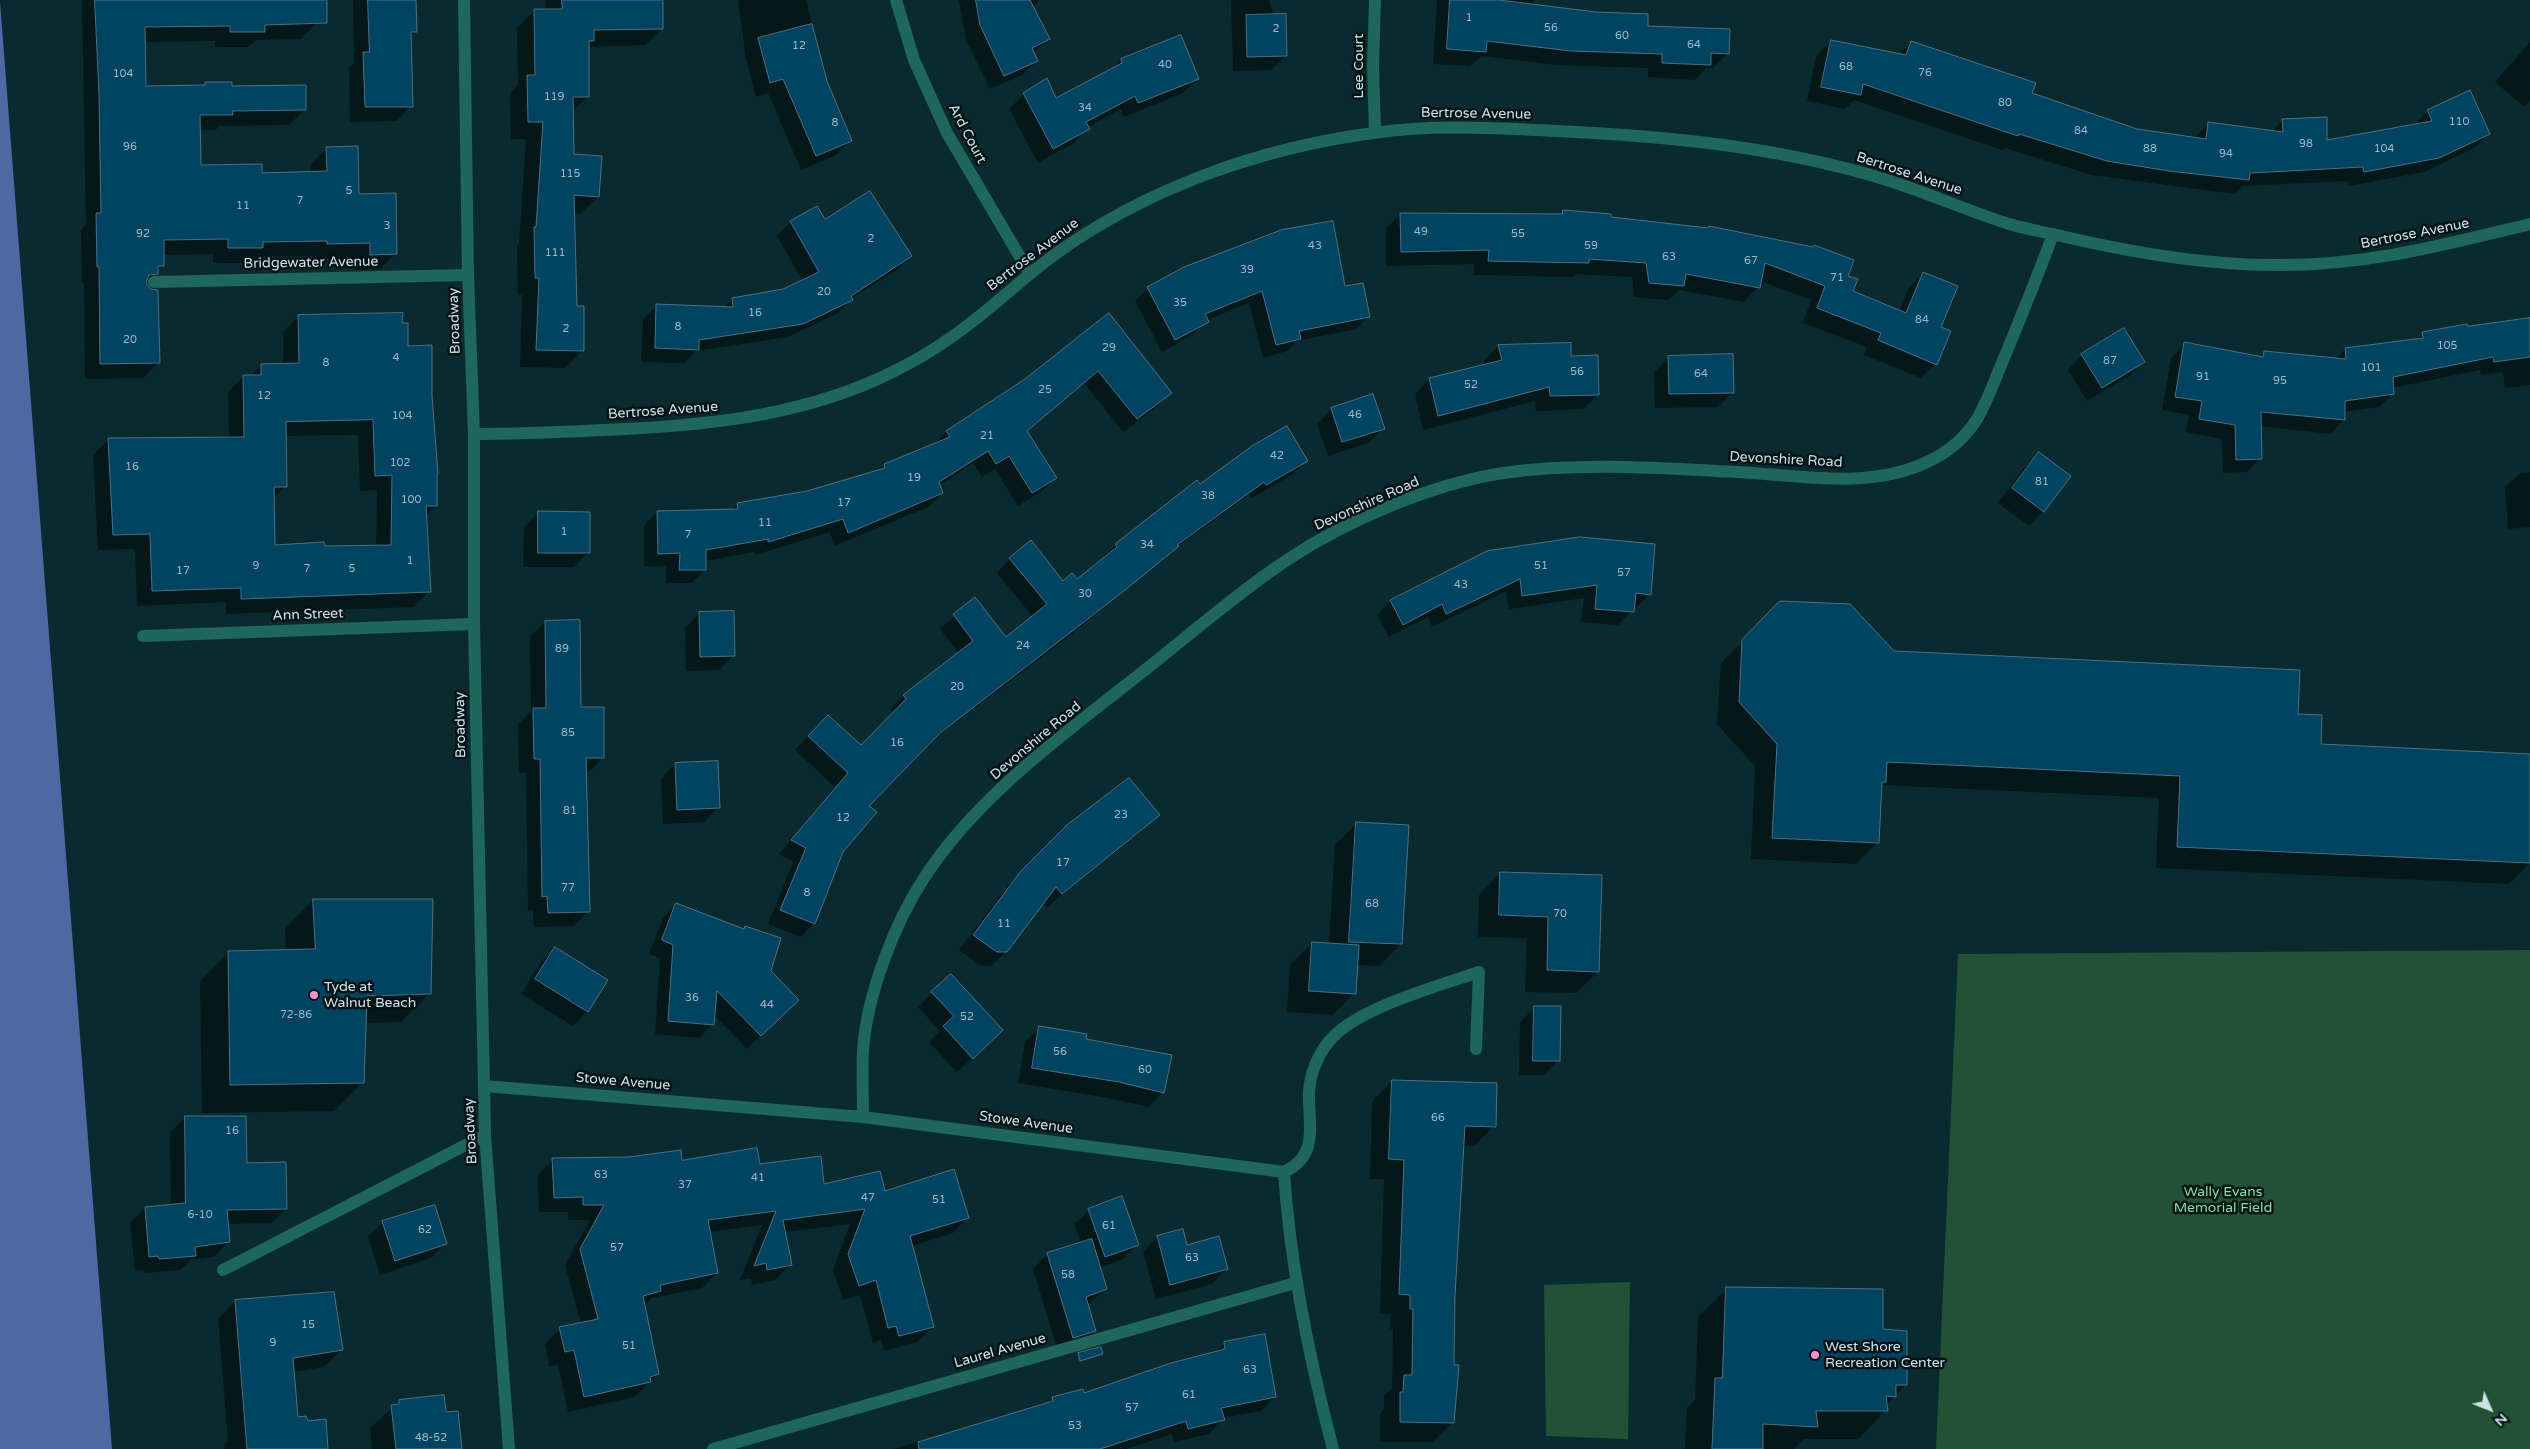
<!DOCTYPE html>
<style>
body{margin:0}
#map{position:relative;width:2530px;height:1449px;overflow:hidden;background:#092b30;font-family:"Varela Round",sans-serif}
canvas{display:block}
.north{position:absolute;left:2465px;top:1384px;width:50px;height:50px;-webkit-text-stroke:4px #021215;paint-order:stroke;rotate:134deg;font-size:14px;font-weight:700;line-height:20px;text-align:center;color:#cbe2e6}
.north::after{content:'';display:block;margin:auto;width:18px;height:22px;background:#cbe2e6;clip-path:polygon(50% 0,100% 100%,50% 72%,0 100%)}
</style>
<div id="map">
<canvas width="2530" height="1449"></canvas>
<div class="north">N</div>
</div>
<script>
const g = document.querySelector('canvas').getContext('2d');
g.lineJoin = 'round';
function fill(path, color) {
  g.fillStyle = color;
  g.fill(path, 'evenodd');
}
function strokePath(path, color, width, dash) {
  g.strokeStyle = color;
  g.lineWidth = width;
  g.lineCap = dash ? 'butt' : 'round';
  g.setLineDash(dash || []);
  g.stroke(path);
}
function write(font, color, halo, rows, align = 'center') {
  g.font = font + ' "Varela Round",sans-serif';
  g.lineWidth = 5;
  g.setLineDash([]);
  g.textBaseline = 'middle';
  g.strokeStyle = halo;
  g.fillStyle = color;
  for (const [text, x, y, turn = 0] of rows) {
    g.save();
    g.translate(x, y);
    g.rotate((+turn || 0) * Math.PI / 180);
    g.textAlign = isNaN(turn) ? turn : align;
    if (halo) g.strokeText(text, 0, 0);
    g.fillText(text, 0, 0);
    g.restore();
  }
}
fill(new Path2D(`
 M2530,950V1449H1936L1958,954Z
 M1630,1282L1628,1439L1546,1436L1544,1285Z`), '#225135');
fill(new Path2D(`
 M0,2L112,1449H0Z`), '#4d69a4');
fill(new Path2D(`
 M82,0H317V23L301,39L256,40L248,47H215V41L144,42V88L203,87L206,83L231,87L305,109L289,125L219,126L216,130H199L200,166L261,174L311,173V164L327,148L396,253L380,269L355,270V258L312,259V256L252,257L246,263H213V254L163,255V265L146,284L159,362L143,378L85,379L84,282H82L81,230L86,225Z
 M353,0H415V32L410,37L411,106L397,121L350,122L349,68L354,63Z
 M546,0H662V28L645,45L588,47V96L572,112V155L598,197L580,214L573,213L575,307L583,350L565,368L520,367L522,295H518L517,246L519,244L526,139H511L510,94L518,85L517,28L535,10H545Z
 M738,0H806L826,81L851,140L836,155L801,170L768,93L756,97L746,59Z
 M959,0H1040L1032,7L1048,39L1033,54L1037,61L1022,75L990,89L966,40Z
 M1231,0H1269L1286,56L1271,70L1233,71Z
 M1437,0H1533V6L1646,27L1727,54L1713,68H1706L1695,80L1648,77V68L1556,65L1481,56L1470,66L1433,64Z
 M1831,41L1899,55L1911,43L2031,94L2137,130L2194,138L2209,123L2272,131L2283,120L2326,141L2413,126L2428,111L2489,134L2474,148L2424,172L2349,186L2348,181L2242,186L2234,194L2092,175L2005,148L2002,150L1854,100L1845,109L1807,101L1816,56Z
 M2530,42V101L2524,107L2495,82Z
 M1121,60L1198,79L1183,93L1124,117L1121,109L1088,127L1074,143L1038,163L1009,109L1024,94L1056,100L1110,71Z
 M816,207L824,221L911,256L897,270L851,299L838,313L788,337L696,351L684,363L641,362L643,319L657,306L724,308L733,299L783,291L803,281L777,236L790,222Z
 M1563,212L1609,218L1847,277L1852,292L1899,312L1909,288L1924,273L1939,327L1935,364L1921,378L1864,355L1867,347L1803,323L1811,300L1760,281L1758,287L1744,302L1679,290L1669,300L1634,297L1632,277L1576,274L1573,277L1474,275V264L1386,266V229L1400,214L1559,215Z
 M1148,288H1344L1369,316L1356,329L1297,341L1287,351L1263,358L1249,303L1207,320L1194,334L1162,352L1135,301Z
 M1109,315L1170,393L1157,407L1123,432L1084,383L1027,432L1056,478L1042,491L1018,506L995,469L982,477L973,463L939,486L942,493L928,507L834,546L830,532L755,555L754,552L705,561V569L692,583H666V566L644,567V526L657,512L731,511L738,504L807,492L878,471L884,465L933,445L946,432L1026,380Z
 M298,317L401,324L407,347L431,396L436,506L425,516L429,591L414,607L226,614V602L137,606L135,549L98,550L93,455L109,439L229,438L228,392L244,376H250L262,365H283V332ZM358,435L360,491L377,490L376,547L274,546L273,499L286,486L285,436Z
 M2530,319V385L2505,388L2503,372L2481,375L2480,370L2392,388L2393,393L2379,407L2344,412V420L2330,434L2260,426V458L2247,472L2223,473L2222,439L2186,432L2189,415L2162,410L2171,358L2185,344L2259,357L2264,352L2335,360L2345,349L2416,340L2423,334Z
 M1498,346L1570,357L1598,395L1583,409L1536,411L1535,401L1423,430L1415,394L1429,379L1485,365L1484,361Z
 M2082,355L2143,362L2129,376L2087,401L2068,370Z
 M1669,357L1733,392L1718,407L1655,408L1654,372Z
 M1332,409L1383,428L1368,443L1328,456L1317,424Z
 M2039,454L2043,511L2029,526L1998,503L2024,468Z
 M1306,461L1293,474L1252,498L1250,494L1173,550L1067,638L925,746L867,806L842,851L814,923L801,937L768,924L793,862L779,854L835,787L795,750L814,730L861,747L893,713L890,709L904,696L959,654L940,629L975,599L1006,639L1033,617L997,573L1010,559L1031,542L1063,582L1077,581L1116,545L1200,486Z
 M2530,472V527L2508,529L2505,487L2520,473Z
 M539,512L588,553L574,567H523L524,527Z
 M1488,552L1650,594L1636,608H1633L1632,611L1618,625L1581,622L1584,598L1509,609L1506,591L1432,627L1428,617L1389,637L1377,615L1391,601Z
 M1781,603L1893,653L2297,715L2320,745L2530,755V863L2509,884L2156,868L2159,798L1882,785L1878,842L1856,864L1751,859L1755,766L1717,724L1721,663Z
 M700,613L734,655L719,670L686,671L685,628Z
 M545,622L580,708L603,757L589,772H585L588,912L574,926L534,927L533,910L528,911L526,773H519L518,724L531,711L530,637Z
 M675,764L719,807L704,822L663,824L661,779Z
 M1158,815L1143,830L1047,907L1042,903L1006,952L991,966H982L959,950L1007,887L1068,826Z
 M1357,823L1401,944L1379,966L1356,965L1354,993L1333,1015L1287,1012L1290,965L1312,943L1329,944L1335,845Z
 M1501,873L1601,876L1598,972L1576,993L1525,992L1527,938L1478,937L1479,895Z
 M313,900L430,993L401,1022L365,1023L363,1082L334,1111L202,1113L200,981L228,953L286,951L285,929Z
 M677,905L770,972L797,1000L747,1049L714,1015L713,1024L699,1038L655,1034L660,958L649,954L663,918Z
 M555,949L587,1012L573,1026L521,994L540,963Z
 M932,993L987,1045L957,1072L929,1042L940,1031L918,1007Z
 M1535,1007L1558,1061L1544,1075H1519L1520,1022Z
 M1039,1028L1085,1040L1163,1092L1149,1107L1103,1097L1018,1083L1025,1042Z
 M1392,1081L1494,1126L1474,1146H1463L1454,1295L1453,1422L1433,1442H1380V1413L1384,1410V1396L1392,1388L1393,1329H1390L1391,1314H1380L1384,1179H1370L1372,1102Z
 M185,1118L286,1209L271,1223L227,1224L228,1242L214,1257L191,1260L180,1270L144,1273V1270L135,1271L130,1223L145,1208L171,1205L170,1132Z
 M553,1160L758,1165L823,1185L884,1192L968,1217L953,1233L912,1246L932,1327L917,1342L884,1351L881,1340L873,1343L860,1295L843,1300L833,1270L850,1224L784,1232L790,1265L775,1280L752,1285L751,1278L740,1280L762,1225L709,1232L717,1273L702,1288L652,1298L645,1306L658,1374L634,1397L568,1412L558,1364L549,1367L545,1344L560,1329L581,1324L565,1265L590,1220H568V1212H539L538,1175Z
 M1089,1210L1138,1244L1123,1259L1099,1268L1106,1289L1087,1305L1095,1331L1080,1346L1058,1352L1033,1269L1048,1254L1081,1243L1074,1224Z
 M383,1222L445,1244L431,1258L380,1275L368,1237Z
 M1157,1237L1227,1269L1212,1284L1156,1299L1143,1252Z
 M1727,1289L1881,1330L1906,1384L1886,1406V1410L1858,1439H1804L1794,1449H1685L1687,1408L1695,1400L1698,1317Z
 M235,1301L341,1350L324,1367L293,1372L297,1418L327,1449H224V1445L228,1441L218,1319Z
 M1225,1343L1275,1397L1261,1411L1223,1418L1209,1434L1174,1442L1172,1434L1126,1449H893L1047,1404L1053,1398L1083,1395L1214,1354Z
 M400,1401L445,1414L461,1449H372L370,1428Z`), '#0007');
const building = new Path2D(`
 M95,0H327V23L265,25V32H230V26L145,27L146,86L205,85V82H232V86L306,85V110L232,111L233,115H200L201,165L262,164V173L327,171L326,147L358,146L359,194L396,193L397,254L370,255V243L327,244V241L263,242V248H228V239L164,240V266H158V274L149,275L146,282L150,289L158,290L160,363L100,364L99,267H97L96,213H101L99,95Z
 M368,0H416L417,32H411L413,107H365L363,52H369Z
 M562,0H663V29L594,30V41H589V97H573L574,154L602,156L599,197L574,195L577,306H584V351L536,350L539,278H535L534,227H536L543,122H528L527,75H535L534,9H562Z
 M976,0H1030L1050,39L1032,48L1038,61L1004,76L980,25Z
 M1450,0H1499L1596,12L1648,14V26L1730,29L1729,54L1711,53V65L1662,63V54L1571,51L1487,41L1486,52L1447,49Z
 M1286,14L1287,56L1247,57L1246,15Z
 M812,24L827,81L852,141L816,156L783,79L770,83L758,38Z
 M1181,35L1199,79L1138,103L1135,96L1086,122L1090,129L1053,149L1023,93L1047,78L1056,98L1122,63L1121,59Z
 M1831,40L1906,55L1911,41L2036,83L2032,93L2137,129L2206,139L2208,122L2283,132L2282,119L2327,117V140L2432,121L2427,110L2470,90L2490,134L2439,158L2364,172L2363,167L2250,173L2249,180L2169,171L2107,161L2019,134L2018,136L1863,84L1861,95L1821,87Z
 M870,191L912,256L851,296L853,300L803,324L699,340V350L655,348L656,304L733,307L732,298L783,289L819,272L790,221L817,206L825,219Z
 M1563,210L1611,214V217L1708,228L1709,226L1813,247L1814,245L1854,260L1848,276L1858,279L1853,291L1906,313L1923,272L1958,286L1941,327L1951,331L1937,365L1878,340L1881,333L1817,308L1825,286L1765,263L1760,288L1686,274L1684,286L1649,283L1646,263L1589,259V263L1488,261L1489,250L1401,252L1400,213L1562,214Z
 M1333,221L1345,286L1363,283L1370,317L1299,331L1301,339L1276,345L1262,291L1205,314L1209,322L1175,340L1147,287L1184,267L1281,230Z
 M403,313L402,323H408V346L432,345V396L438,474H437V506H426L431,592L241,599V588L152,591L150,534L113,535L108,438L244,437L243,375H261V364L299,363L298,315ZM373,420L375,476L392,475L391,545L325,546L324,542L275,545L274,487H287L286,422Z
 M1109,313L1172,393L1137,419L1098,371L1027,431L1057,478L1032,493L1009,456L996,464L988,451L939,482L943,493L848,533L843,519L768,542V539L706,550V570H679L680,553L658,554L657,511L738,509L737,503L807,491L885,468L884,464L950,437L946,431L1025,379Z
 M2530,318V357L2494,362L2493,357L2393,377L2394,394L2345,401V420L2261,412L2262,459L2236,460L2235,425L2199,419L2202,401L2175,397L2184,342L2263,357L2264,351L2346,359L2345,348L2423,338L2422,332L2467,324L2468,326Z
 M2124,328L2145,362L2102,388L2081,354Z
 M1571,343V356L1598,355L1599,395L1550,396L1549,387L1438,416L1429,378L1502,360L1498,345Z
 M1733,354L1734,393L1669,394L1668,356Z
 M1373,394L1385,429L1342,442L1331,408Z
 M1287,426L1308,461L1266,485L1264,482L1177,545L1179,546L1120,594L939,734L869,806L877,812L843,852L815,924L780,910L806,848L791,840L848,773L808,736L828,715L861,745L906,699L903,695L973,641L953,614L975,597L1006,637L1047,604L1009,558L1031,540L1063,581L1072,573L1077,579L1117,547L1115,544L1197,480L1200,484L1252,446Z
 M2039,452L2071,476L2044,512L2012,488Z
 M538,511L590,512V553H538Z
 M1580,537L1655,544L1651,595L1636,593L1634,612L1595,609L1597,585L1522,596L1520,579L1446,614L1442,604L1403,625L1390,600L1487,551Z
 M1780,601L1850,604L1894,651L2300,670L2298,714L2322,715L2321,744L2530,754V863L2177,847L2180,776L1887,762L1886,782H1882L1879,843L1772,838L1777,744L1739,702L1742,640Z
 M734,611L735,656L700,657L699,612Z
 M580,620L581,707H604V758H586L590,912L548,913L547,896L542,897L540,759H534L533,708H546L545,621Z
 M718,761L720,808L677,810L675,763Z
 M1129,778L1160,815L1062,894L1056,887L1007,952H997L973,935L1021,871L1067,825Z
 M1356,822L1409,825L1402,944L1349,942Z
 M1500,872L1602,875L1599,972L1547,970L1548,917L1499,915Z
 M313,899H433L431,994L367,996L364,1083L230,1085L228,951L315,949Z
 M676,903L744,929L745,926L781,938L771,971L799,1000L761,1036L717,991L714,1025L668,1021L673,945L662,940Z
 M1312,942L1359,945L1356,994L1309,991Z
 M555,947L608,980L588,1012L535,979Z
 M951,974L1003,1030L973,1059L943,1026L954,1016L931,992Z
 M1534,1006H1561L1560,1061H1533Z
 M1039,1026L1087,1034L1086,1039L1172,1055L1164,1093L1119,1082L1032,1068Z
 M1392,1080L1497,1083L1496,1127L1465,1126L1455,1295L1454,1365H1459L1454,1423L1400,1422V1392H1403L1404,1375H1412L1413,1309H1410V1295L1399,1294L1404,1160L1389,1159Z
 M185,1116H246L247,1163L286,1162L287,1209L227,1210L230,1242L195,1247L196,1256L159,1259L158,1256L149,1257L145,1207L185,1203Z
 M757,1148L760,1164L821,1156L824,1184L880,1171L885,1191L954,1169L969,1218L910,1236L934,1327L899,1336L896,1326L888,1328L876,1280L859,1286L848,1254L865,1209L783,1220L792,1265L767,1270L766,1263L754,1266L776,1211L708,1220L718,1273L660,1285L661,1291L643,1296L659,1374L650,1377L651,1382L584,1397L574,1350L565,1352L559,1327L598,1319L580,1249L604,1205H583V1197L554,1198L552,1158L629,1157L681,1150L682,1160Z
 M1122,1196L1139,1245L1105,1257L1088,1209Z
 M435,1205L447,1244L395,1261L382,1221Z
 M1183,1229L1187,1245L1219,1236L1228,1269L1170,1285L1157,1236Z
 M1092,1239L1107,1289L1086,1297L1096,1331L1073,1338L1047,1253Z
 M1726,1287L1883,1289V1329L1907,1331V1385H1896V1397L1886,1396L1888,1411H1816L1818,1427L1763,1424V1449H1712L1715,1378H1722Z
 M334,1292L343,1350L293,1358L298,1417L306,1416L308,1421L326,1419L328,1449H247L235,1300Z
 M1265,1334L1276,1397L1221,1408L1225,1420L1188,1429L1186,1421L1100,1449H919L918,1442L1053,1401L1052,1397L1083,1389L1084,1393L1171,1363L1225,1349L1224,1342Z
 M1101,1347L1103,1354L1080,1361L1078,1353Z
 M444,1395L446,1412L458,1411L462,1449H396L391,1405L399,1404V1400Z`);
fill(building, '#004462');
strokePath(building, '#4e6f83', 1);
strokePath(new Path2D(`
 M1284,1172C1320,1155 1308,1125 1309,1092C1310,1073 1319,1051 1333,1037C1362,1007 1438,986 1479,972L1476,1049`), '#1f665d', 12);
strokePath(new Path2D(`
 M896,0L914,60L947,133L1030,274
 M1375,0L1373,66L1375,133
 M154,282L468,275
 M474,434C518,434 561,432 604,430C698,426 791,418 878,379C904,367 930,353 953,336C988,312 1019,281 1054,255C1147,188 1260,148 1373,133C1434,124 1495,128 1557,131C1667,136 1781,147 1887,180C1928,193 1968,211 2009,224C2026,229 2044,232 2061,236C2129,252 2205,265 2275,265C2365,266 2443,245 2530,224
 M143,636L474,624
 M484,1086L863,1117L1284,1172C1290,1266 1309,1358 1333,1449
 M863,1117C863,1095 862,1072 863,1050C867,995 894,924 924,878C974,801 1051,744 1122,688C1177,646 1230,598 1287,560C1347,520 1432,484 1503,473C1581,462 1659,468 1737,472C1799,475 1869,490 1927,462C1947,453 1965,438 1977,419C1988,400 1995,379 2004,358C2021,317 2038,276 2053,234
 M223,1270L485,1135
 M713,1449L1295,1283`), '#1f665d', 12);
strokePath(new Path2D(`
 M464,0L468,275L474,434V624L484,1086L485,1135L509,1449`), '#1f665d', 12);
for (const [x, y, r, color] of [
 [314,995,5,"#f790cd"],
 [1815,1355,5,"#f790cd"]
]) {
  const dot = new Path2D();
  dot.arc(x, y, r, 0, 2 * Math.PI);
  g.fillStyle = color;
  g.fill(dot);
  strokePath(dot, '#021215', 2);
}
write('11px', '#98bac5', null, [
 ["1",1469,18],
 ["56",1551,28],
 ["2",1276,29],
 ["60",1622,36],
 ["64",1694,45],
 ["12",799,46],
 ["40",1165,65],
 ["68",1846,67],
 ["76",1925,73],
 ["104",123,74],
 ["119",554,97],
 ["80",2005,103],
 ["34",1085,108],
 ["110",2459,122],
 ["8",835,123],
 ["84",2081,131],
 ["98",2306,144],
 ["96",130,147],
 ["88",2150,149],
 ["104",2384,149],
 ["94",2226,154],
 ["115",570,174],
 ["5",349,191],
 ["7",300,201],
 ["11",243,206],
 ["3",387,226],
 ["49",1421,232],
 ["92",143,234],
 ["55",1518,234],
 ["2",871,239],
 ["43",1315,246],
 ["59",1591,246],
 ["111",555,253],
 ["63",1669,257],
 ["67",1751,261],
 ["39",1247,270],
 ["71",1837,278],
 ["20",824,292],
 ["35",1180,303],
 ["16",755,313],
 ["84",1922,320],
 ["8",678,327],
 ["2",566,329],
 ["20",130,340],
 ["105",2447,346],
 ["29",1109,348],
 ["4",396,358],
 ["87",2110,361],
 ["8",326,363],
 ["101",2371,368],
 ["56",1577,372],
 ["64",1701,374],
 ["91",2203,377],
 ["95",2280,381],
 ["52",1471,385],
 ["25",1045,390],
 ["12",264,396],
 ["46",1355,415],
 ["104",402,416],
 ["21",987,436],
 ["42",1277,456],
 ["102",400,463],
 ["16",132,467],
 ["19",914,478],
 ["81",2042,482],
 ["38",1208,496],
 ["100",411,500],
 ["17",844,503],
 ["11",765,523],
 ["1",564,532],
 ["7",688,535],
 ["34",1147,545],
 ["1",410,561],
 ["9",256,566],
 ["51",1541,566],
 ["7",307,569],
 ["5",352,569],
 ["17",183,571],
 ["57",1624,573],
 ["43",1461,585],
 ["30",1085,594],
 ["24",1023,646],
 ["89",562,649],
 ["20",957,687],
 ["85",568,733],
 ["16",897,743],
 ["81",570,811],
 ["23",1121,815],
 ["12",843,818],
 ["17",1063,863],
 ["77",568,888],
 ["8",807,893],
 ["68",1372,904],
 ["70",1560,914],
 ["11",1004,924],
 ["36",692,998],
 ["44",767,1005],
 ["72-86",296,1015],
 ["52",967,1017],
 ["56",1060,1052],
 ["60",1145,1070],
 ["66",1438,1118],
 ["16",232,1131],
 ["63",601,1175],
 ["41",758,1178],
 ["37",685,1185],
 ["47",868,1198],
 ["51",939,1200],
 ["6-10",200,1215],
 ["61",1109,1226],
 ["62",425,1230],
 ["57",617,1248],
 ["63",1192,1258],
 ["58",1068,1275],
 ["15",308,1325],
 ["9",273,1343],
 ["51",629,1346],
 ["63",1250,1370],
 ["61",1189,1395],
 ["57",1132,1408],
 ["53",1075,1426],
 ["48-52",431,1438]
]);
write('14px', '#cbe2e6', '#021215', [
 ["Lee Court",1359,66,-90],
 ["Bertrose Avenue",1476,114,1],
 ["Ard Court",967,134,62],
 ["Bertrose Avenue",1909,174,18],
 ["Bertrose Avenue",2415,234,-11],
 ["Bertrose Avenue",1033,255,-37],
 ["Bridgewater Avenue",311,263,-1],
 ["Broadway",455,321,-92],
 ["Bertrose Avenue",663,411,-4],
 ["Devonshire Road",1786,460,3],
 ["Devonshire Road",1367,504,-24],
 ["Ann Street",308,615,-2],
 ["Broadway",461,725,-91],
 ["Devonshire Road",1036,741,-40],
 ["Stowe Avenue",623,1082,5],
 ["Stowe Avenue",1026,1123,8],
 ["Broadway",471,1131,-93],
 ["Laurel Avenue",1000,1351,-16]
]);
write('14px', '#cbe2e6', '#021215', [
 ["Tyde at",324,987],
 ["Walnut Beach",324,1003],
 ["West Shore",1825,1347],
 ["Recreation Center",1825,1363]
], 'left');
write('14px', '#7de0a3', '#021215', [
 ["Wally Evans",2223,1192],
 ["Memorial Field",2223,1208]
]);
</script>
